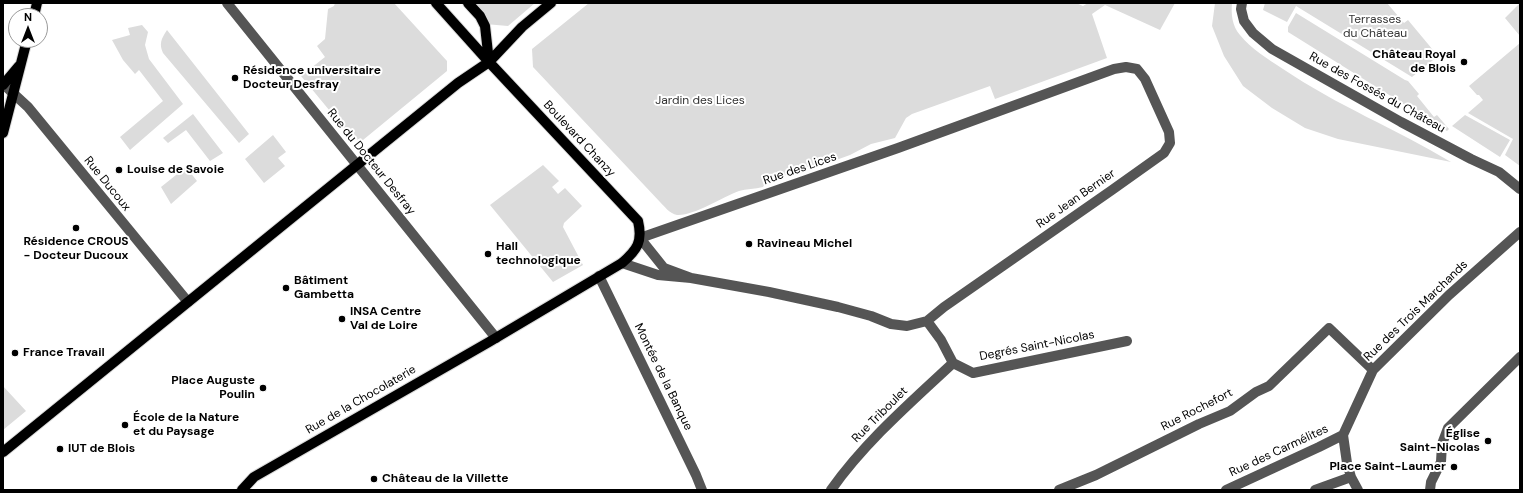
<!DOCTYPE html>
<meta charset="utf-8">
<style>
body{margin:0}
#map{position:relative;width:1523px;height:493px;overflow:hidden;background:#fff;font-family:"DM Sans",sans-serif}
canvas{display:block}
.frame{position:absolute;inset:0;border:4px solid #000;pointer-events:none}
.north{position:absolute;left:8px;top:8px;width:40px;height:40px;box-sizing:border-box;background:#fff;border:1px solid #999;border-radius:50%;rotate:0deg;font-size:11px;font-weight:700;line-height:16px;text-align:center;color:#000}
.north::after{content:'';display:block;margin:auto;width:14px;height:18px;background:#000;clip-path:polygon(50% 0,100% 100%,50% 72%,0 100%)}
</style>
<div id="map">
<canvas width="1523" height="493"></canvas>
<div class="frame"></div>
<div class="north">N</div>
</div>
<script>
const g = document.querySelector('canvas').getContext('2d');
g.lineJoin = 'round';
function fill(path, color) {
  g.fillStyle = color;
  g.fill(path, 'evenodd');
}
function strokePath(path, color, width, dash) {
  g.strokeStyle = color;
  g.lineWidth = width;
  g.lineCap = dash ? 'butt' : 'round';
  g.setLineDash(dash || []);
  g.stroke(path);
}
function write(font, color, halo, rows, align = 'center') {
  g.font = font + ' "DM Sans",sans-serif';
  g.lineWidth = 4;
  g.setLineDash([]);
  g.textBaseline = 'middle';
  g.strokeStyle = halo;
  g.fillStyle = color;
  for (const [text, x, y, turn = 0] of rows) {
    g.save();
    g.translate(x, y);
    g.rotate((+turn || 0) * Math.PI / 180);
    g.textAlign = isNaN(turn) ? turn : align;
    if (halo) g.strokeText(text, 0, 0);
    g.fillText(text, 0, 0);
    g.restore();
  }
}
fill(new Path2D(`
 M335,3H394L447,61V71L363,140L353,139L301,76L325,57L317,46L325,39L328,9L334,6Z
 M466,3H535L508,26L485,24Z
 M589,3H1076L1083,6L1088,3H1175L1160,30L1105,5L1092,14L1107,58L995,99L990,86L912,114L906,118L895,138L871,144L850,155L825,164L810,166L765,183L763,187C755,189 746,189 739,191C722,197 694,216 677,215C670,214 664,206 660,202L533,67L532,49Z
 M1215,3H1232C1231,14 1232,26 1240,35C1251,49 1268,59 1283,69C1336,105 1396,129 1451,162L1338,139L1305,128L1272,108L1243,86L1224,56L1212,26Z
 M1265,3H1387L1404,23L1408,20L1438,56L1412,77L1296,6L1287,22L1263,10Z
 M1520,3V36L1505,18Z
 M1296,13L1405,80L1408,81L1419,94L1417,96L1434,117L1437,115L1449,129L1447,131L1288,32V27Z
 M142,25L148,32L145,45L149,59L183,104L130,150L120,137L163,101L139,70L135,74L123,60L112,40L130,35L128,28Z
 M167,30L249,134L239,143L163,53C159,44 161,39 167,30Z
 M1520,43V166L1505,155L1513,139L1468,113L1483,100L1479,95H1477L1469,86Z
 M193,114L223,153L210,161L186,130L168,143L163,138Z
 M1465,115L1510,140L1500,157L1452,126Z
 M273,135L286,152L278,158L285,166L264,183L245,159Z
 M543,165L559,181L552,187L558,194L565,188L582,206L564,223L563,227L583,265L553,282L490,205Z
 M186,167L197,181L171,204L161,187Z
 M3,386L26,411L3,430Z`), '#dcdcdc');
const major = new Path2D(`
 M468,3L480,16L485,26L489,62
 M34,16L37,3
 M3,85L19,66
 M3,133L27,40
 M3,452L458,83L489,62L522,27L551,3
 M242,490L254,477L489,342L622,263C637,250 643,242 638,221L489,62L436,3`);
strokePath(major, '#dbdbdb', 12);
strokePath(new Path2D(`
 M227,3L496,338
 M1242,3L1241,9L1244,21L1253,33L1272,49L1401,122L1471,159L1499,172L1520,189
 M3,84L28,107L188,302
 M622,263L658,275L691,278L769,292L838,307L871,316L891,324L907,326L927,321L944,307L1112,190L1164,153L1170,143L1169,132L1145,79L1137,69L1126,67L1114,69L898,148L640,238L664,268L691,278
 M599,276L696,475L702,490
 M927,321L941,340L953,363
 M953,363L973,373L1127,341
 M831,490C865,442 910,403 953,363
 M1059,490L1096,475L1199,424L1230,411L1256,392L1269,386L1329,328L1373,370
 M1226,490L1319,447L1343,435
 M1315,490L1351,477
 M1358,490L1351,477L1347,463L1343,435L1373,370L1449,295L1520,232
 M1430,490L1431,482L1441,462L1442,444L1448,428L1520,357`), '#555', 10);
strokePath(major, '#000', 10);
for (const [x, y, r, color] of [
 [1464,62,4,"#000"],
 [235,78,4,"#000"],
 [119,170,4,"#000"],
 [76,228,4,"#000"],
 [749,244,4,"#000"],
 [488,254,4,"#000"],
 [286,288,4,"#000"],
 [342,319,4,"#000"],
 [15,353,4,"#000"],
 [263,388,4,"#000"],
 [125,425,4,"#000"],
 [1488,441,4,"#000"],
 [60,449,4,"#000"],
 [1454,467,4,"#000"],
 [374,479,4,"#000"]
]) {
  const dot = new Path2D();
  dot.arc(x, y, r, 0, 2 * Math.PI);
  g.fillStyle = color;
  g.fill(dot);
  strokePath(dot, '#fff', 1.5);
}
write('12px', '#333', '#fff', [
 ["Terrasses",1375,20],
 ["du Château",1375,34],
 ["Jardin des Lices",700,101]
]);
write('bold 12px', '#000', '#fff', [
 ["Château Royal",1456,55,"right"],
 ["de Blois",1456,69,"right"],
 ["Résidence universitaire",243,71],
 ["Docteur Desfray",243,85],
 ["Louise de Savoie",127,170],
 ["Résidence CROUS",76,242,"center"],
 ["- Docteur Ducoux",76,256,"center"],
 ["Ravineau Michel",757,244],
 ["Hall",496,247],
 ["technologique",496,261],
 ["Bâtiment",294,281],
 ["Gambetta",294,295],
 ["INSA Centre",350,312],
 ["Val de Loire",350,326],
 ["France Travail",23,353],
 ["Place Auguste",255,381,"right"],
 ["Poulin",255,395,"right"],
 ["École de la Nature",133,418],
 ["et du Paysage",133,432],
 ["Église",1480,434,"right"],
 ["Saint-Nicolas",1480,448,"right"],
 ["IUT de Blois",68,449],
 ["Place Saint-Laumer",1446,467,"right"],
 ["Château de la Villette",382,479]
], 'left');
write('12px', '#000', '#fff', [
 ["Rue des Fossés du Château",1377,93,29],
 ["Boulevard Chanzy",579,139,47],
 ["Rue du Docteur Desfray",371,162,51],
 ["Rue des Lices",800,169,-19],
 ["Rue Ducoux",107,184,51],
 ["Rue Jean Bernier",1076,199,-35],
 ["Rue des Trois Marchands",1416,311,-44],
 ["Degrés Saint-Nicolas",1037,346,-11],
 ["Montée de la Banque",663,377,64],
 ["Rue de la Chocolaterie",361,400,-30],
 ["Rue Rochefort",1197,410,-27],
 ["Rue Triboulet",880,415,-45],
 ["Rue des Carmélites",1279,451,-25]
]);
</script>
